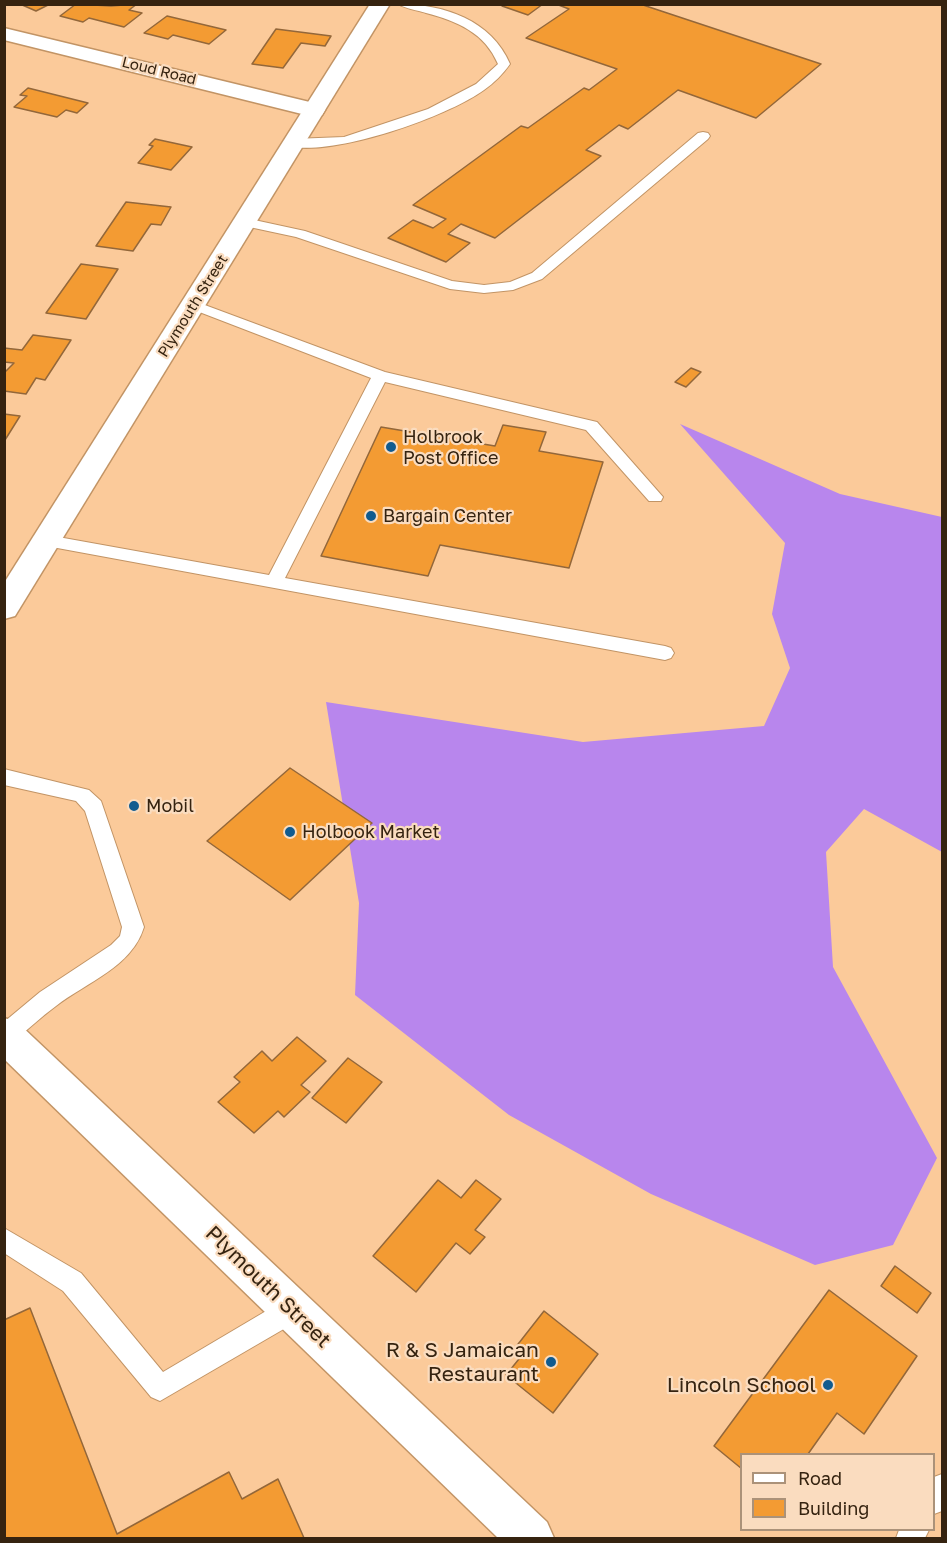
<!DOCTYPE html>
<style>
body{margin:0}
#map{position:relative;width:947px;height:1543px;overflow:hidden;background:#fbca9a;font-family:"Golos Text",sans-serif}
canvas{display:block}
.frame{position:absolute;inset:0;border:6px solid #352310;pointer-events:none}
.legend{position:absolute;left:740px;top:1453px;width:195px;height:78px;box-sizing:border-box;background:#fadcbf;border:2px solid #ab9279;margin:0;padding:8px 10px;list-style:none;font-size:18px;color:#352310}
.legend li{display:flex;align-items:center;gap:12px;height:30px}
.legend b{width:30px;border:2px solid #ab9279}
</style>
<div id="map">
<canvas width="947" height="1543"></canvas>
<div class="frame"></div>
<ul class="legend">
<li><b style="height:8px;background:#fff"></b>Road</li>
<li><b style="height:16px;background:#f39b33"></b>Building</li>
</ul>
</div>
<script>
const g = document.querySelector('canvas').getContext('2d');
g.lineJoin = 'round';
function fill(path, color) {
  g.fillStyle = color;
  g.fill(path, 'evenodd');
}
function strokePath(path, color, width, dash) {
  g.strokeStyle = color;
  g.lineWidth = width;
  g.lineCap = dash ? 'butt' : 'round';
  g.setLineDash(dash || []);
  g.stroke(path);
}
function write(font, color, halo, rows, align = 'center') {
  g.font = font + ' "Golos Text",sans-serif';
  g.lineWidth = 4.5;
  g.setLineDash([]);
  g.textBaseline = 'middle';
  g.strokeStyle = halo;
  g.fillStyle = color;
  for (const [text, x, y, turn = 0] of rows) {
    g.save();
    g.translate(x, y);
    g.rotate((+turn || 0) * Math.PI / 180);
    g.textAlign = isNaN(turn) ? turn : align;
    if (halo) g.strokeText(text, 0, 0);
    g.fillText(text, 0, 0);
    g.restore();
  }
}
fill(new Path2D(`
 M680,424L840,494L942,517V852L864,809L826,852L833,967L937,1158L893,1245L815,1265L651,1194L509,1115L355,995L359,903L326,702L583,742L764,726L790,668L772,614L785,543Z`), '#b886ed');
const building = new Path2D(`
 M20,4H50L36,11Z
 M76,4L111,6L137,4L129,10L142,13L124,27L89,18L83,22L60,16Z
 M503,4H543L528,15L502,6Z
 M556,4H640L821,64L756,118L678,90L628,129L619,125L586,150L601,156L495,238L461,224L448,234L470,243L446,262L388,238L413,220L433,228L446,219L413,205L521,126L528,128L584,88L589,90L617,69L526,38L569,9Z
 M167,16L226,30L209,44L173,35L168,39L144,33Z
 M276,29L331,36L325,46L301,43L283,68L252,64Z
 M28,88L88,103L77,113L66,110L57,117L14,107L27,96L20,95Z
 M155,139L192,147L171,170L138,163L153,146L149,145Z
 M126,202L171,207L161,225L151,224L133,251L96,246Z
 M81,264L118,269L86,319L46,313Z
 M33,335L71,340L45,380L36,378L26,394L4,391V373L14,363L4,362V348L22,350Z
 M691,368L701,372L686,387L675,382Z
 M4,414L20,416L5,440H4Z
 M503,425L546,432L539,451L603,462L569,568L440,545L428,576L321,556L381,427L495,446Z
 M290,768L372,823L290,900L207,841Z
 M297,1037L326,1061L301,1085L310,1092L284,1117L278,1111L254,1133L218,1102L240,1082L234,1077L262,1051L272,1061Z
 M348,1058L382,1082L346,1123L312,1098Z
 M438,1180L461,1198L476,1180L501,1199L475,1230L485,1237L470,1254L456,1243L416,1292L373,1256Z
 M895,1266L931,1293L917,1313L881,1286Z
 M829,1290L917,1356L864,1434L837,1413L808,1454H742V1469L714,1446Z
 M30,1308L117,1534L229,1472L242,1499L278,1479L304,1538H4V1320Z
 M544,1311L598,1354L553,1413L506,1375L523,1354L515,1348Z`);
fill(building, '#f39b33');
strokePath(building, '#93673a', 1.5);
const service = new Path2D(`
 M398,4C444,4 491,20 510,64C503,74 494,83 484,90C447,117 333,157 288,146L286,143L293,139L344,137L428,109L476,84L498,64C485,33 457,21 426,13C417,10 406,9 398,4Z
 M703,132L708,133L710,136L708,139L542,279L513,290L484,293L450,289L296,237L240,225L238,222L245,218L305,231L452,281L484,285L510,282L532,273L698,133Z
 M194,301L385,372L597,422L663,497L661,501H649L586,430L385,382L285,578L665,646L671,648L674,653L671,658L665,660L41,545L38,541L41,537L47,535L269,575L371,378L189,308L187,305Z
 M4,769L89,790L101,801L144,927C132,967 87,982 56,1006C41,1017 27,1030 13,1042L5,1045L4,1022L40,992L111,945L120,936L122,927L85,811L76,801L4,785Z
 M4,1228L81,1273L163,1372L283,1301L292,1298L301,1301L304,1310L301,1319L160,1401L151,1397L63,1291L4,1253Z
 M942,1474V1511L934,1514V1477Z
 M899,1530H929L925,1538H896Z`);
const minor = new Path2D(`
 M4,28L322,105L325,110L322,115L314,117L4,40Z`);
const tertiary = new Path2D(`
 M370,4H390L15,616L4,619V583Z`);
const secondary = new Path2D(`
 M4,1018L17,1022L547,1522L554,1538H498L4,1059Z`);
strokePath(service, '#c29465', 2);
strokePath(minor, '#c29465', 3);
strokePath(tertiary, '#c29465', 3);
strokePath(secondary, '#c29465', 3);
fill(service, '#fff');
fill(minor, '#fff');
fill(tertiary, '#fff');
fill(secondary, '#fff');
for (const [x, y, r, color] of [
 [391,447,6,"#105b8f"],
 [371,516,6,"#105b8f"],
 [134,806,6,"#105b8f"],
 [290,832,6,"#105b8f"],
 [551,1362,6,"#105b8f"],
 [828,1385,6,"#105b8f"]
]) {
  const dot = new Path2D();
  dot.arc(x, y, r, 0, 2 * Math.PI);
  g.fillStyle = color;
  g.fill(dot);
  strokePath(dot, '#fadcbf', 2);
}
write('15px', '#352310', '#fadcbf', [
 ["Loud Road",159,71,14],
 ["Plymouth Street",193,306,-58]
]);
write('18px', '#352310', '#fadcbf', [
 ["Holbrook",403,437],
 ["Post Office",403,458],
 ["Bargain Center",383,516],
 ["Mobil",146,806],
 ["Holbook Market",302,832]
], 'left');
write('21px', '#352310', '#fadcbf', [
 ["Plymouth Street",268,1287,44]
]);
write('21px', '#352310', '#fadcbf', [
 ["R & S Jamaican",539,1350],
 ["Restaurant",539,1374],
 ["Lincoln School",816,1385]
], 'right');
</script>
